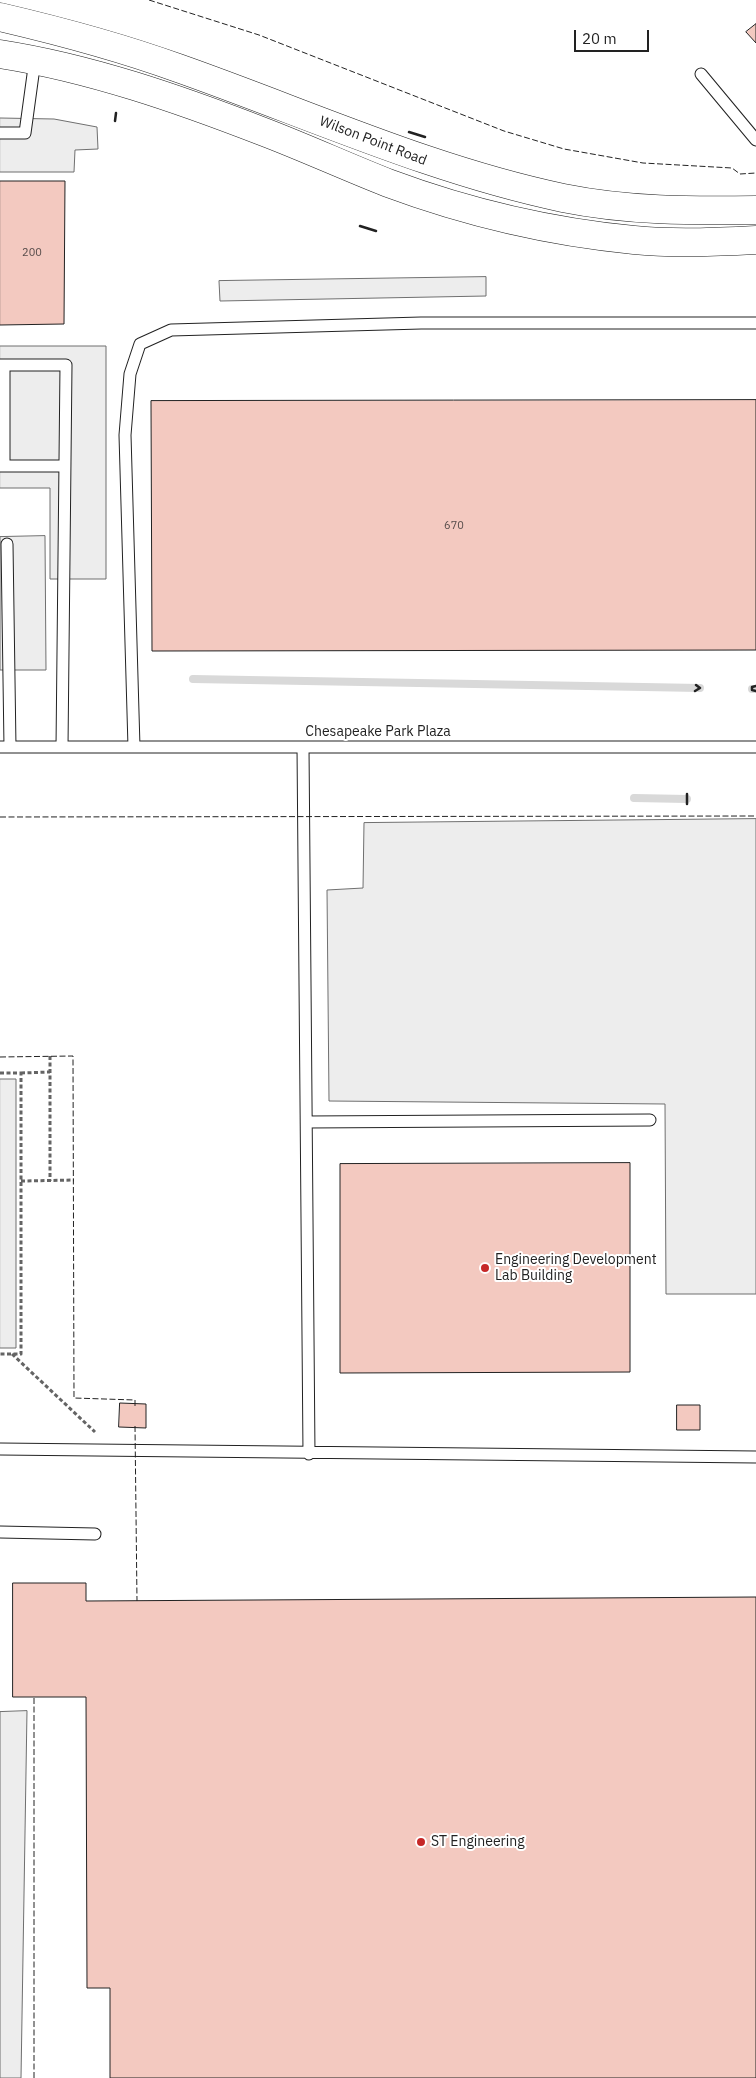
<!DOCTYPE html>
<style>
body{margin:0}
#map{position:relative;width:756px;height:2078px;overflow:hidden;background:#fff;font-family:"IBM Plex Sans",sans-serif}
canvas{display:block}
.scale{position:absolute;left:574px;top:30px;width:75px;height:22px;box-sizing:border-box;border:2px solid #222;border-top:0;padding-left:6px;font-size:15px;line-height:18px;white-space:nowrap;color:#222;-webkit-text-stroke:4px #fff;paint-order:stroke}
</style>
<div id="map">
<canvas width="756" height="2078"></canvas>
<div class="scale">20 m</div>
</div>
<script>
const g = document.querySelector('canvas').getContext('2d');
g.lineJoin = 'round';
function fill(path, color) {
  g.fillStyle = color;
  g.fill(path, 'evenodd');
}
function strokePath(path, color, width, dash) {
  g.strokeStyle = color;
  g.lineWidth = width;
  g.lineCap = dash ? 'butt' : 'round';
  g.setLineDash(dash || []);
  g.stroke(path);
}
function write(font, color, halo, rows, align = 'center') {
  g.font = font + ' "IBM Plex Sans",sans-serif';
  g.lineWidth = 4;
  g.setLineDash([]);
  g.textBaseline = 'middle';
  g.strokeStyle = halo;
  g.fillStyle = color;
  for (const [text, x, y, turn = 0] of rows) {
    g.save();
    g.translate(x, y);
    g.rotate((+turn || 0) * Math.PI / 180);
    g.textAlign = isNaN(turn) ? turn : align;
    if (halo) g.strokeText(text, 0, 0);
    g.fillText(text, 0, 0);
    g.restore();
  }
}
const parking = new Path2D(`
 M0,118L54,119L97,127L98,149L75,150L74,172H0Z
 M486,277V296L220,301L219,281Z
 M0,346H106V579H50V488H0Z
 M45,536L46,670H0V537Z
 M756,819V1294H666L665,1104L329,1101L327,890L363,888L364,823Z
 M0,1079H16V1348H0Z
 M27,1711L21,2078H0V1712Z`);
fill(parking, '#ededed');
strokePath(parking, '#6f6f6f', 1);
strokePath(new Path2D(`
 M193,679L700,688
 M752,689H756
 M634,798L687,799`), '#d9d9d9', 8);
const building = new Path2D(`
 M756,24V43L746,32Z
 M0,181H65L64,324L0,325Z
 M756,400V650L152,651L151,401Z
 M630,1163V1372L340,1373V1164Z
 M120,1403L146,1404V1428L119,1427Z
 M677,1405H700V1430H677Z
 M13,1583H86V1601L756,1597V2078H110V1988H87L86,1697H13Z`);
fill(building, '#f3c9c0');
strokePath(building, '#222', 1);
const lane = new Path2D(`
 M701,74L756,140
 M0,133H25L35,60
 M0,365H66L62,747
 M4,365V466
 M0,466H65
 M7,544L10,747
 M0,747H756
 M134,747L125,435L130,374L140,344L171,330L421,323H756
 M303,747L309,1454
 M307,1122L650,1120
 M0,1449L756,1457
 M0,1532L95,1534`);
const secondary = new Path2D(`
 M0,17C60,31 120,47 178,68C306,113 430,170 563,198C627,211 691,211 756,210
 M0,54C90,68 179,99 264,132C306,148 347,167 388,183C466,212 551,232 634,240C674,244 716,242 756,240`);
strokePath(lane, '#222', 13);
strokePath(secondary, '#222', 29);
strokePath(new Path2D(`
 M50,1056V1181
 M0,1073H21V1354H0
 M21,1073L50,1072
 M21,1181L74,1180
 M12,1354L95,1432`), '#646464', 3, [4, 2.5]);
strokePath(lane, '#fff', 11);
strokePath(secondary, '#fff', 28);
strokePath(new Path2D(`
 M149,0L259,35L504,131L564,149L643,163L732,168L740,174L756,173
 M0,817L756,816
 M0,1057L73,1056L74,1398L135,1400V1406
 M135,1426L137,1601
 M34,2078V1697`), '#222', 1, [6, 2.5]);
strokePath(new Path2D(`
 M115,121L116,113
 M409,132L425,137
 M360,226L376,231
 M756,686L752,687V690L756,691
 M695,691L700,688L696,685
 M687,794V804`), '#222', 2.5);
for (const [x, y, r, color] of [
 [485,1268,5,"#c62828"],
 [421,1842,5,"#c62828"]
]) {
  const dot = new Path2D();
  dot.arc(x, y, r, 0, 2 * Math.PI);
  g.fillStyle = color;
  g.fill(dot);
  strokePath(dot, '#fff', 2);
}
write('11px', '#564c4a', null, [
 ["200",32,253],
 ["670",454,526]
]);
write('14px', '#222', '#fff', [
 ["Wilson Point Road",373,141,21],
 ["Chesapeake Park Plaza",378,732]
]);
write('14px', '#222', '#fff', [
 ["Engineering Development",495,1260],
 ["Lab Building",495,1276],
 ["ST Engineering",431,1842]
], 'left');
</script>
